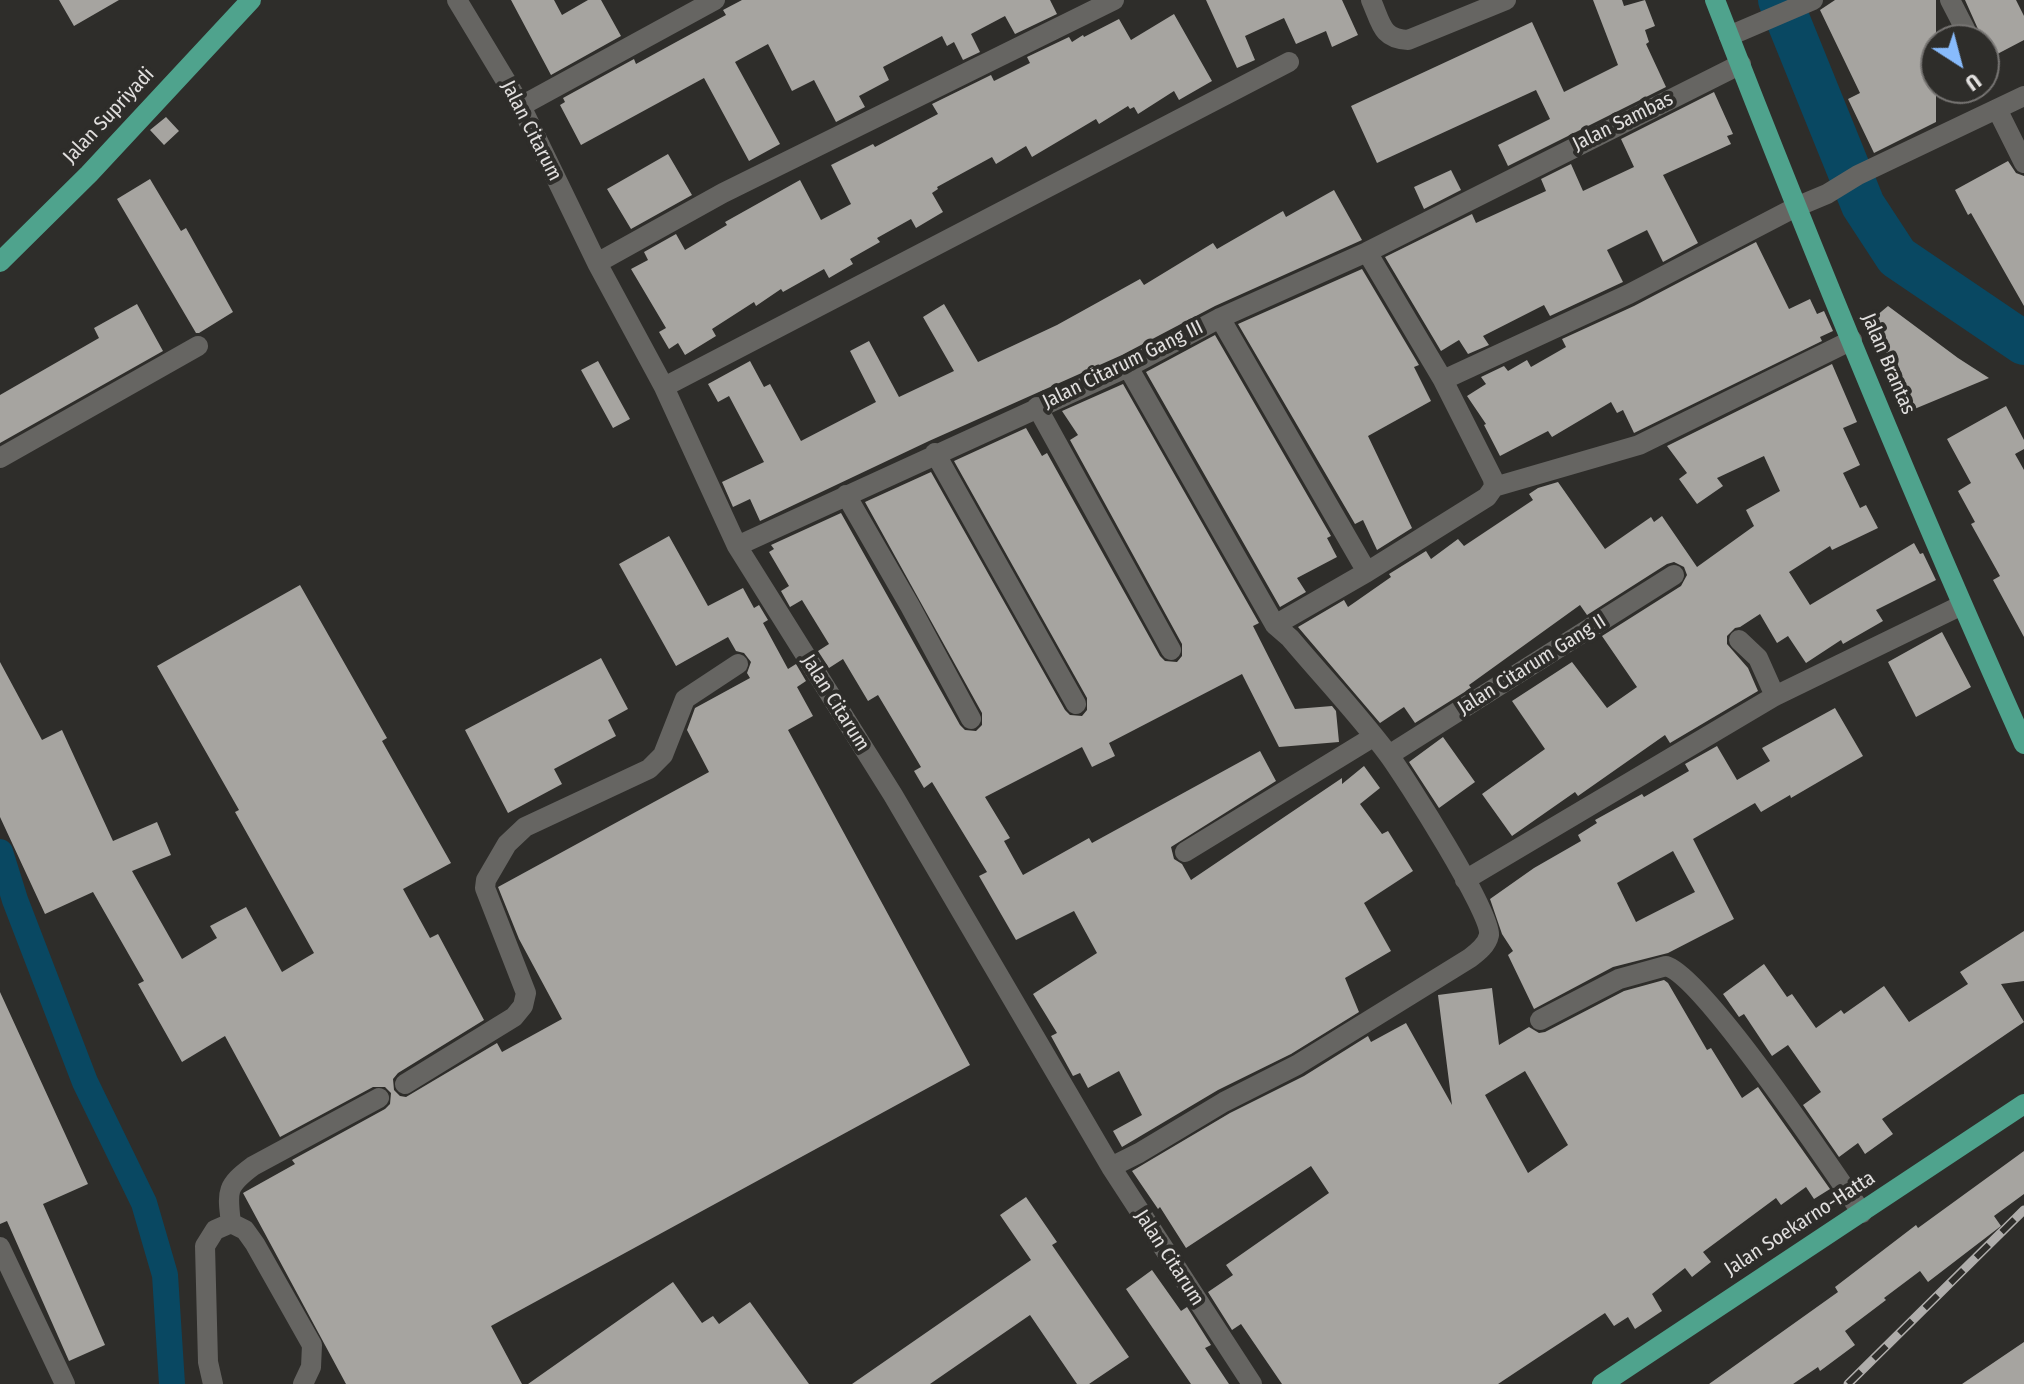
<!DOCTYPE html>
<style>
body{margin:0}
#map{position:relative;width:2024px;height:1384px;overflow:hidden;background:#2e2d2a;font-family:"Fira Sans Condensed",sans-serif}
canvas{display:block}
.north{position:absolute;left:1920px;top:24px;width:80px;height:80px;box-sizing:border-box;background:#2e2d2a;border:2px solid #767472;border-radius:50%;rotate:144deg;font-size:22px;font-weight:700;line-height:32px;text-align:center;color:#e1dfde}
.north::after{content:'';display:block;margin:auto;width:28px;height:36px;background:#88bbfc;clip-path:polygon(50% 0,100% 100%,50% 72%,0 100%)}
</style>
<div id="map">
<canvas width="2024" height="1384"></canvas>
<div class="north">U</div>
</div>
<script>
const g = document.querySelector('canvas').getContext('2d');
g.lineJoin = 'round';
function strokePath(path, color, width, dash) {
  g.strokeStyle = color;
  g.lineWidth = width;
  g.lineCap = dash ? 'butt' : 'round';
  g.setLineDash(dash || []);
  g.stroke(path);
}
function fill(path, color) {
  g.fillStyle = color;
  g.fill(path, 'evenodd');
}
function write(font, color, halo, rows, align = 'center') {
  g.font = font + ' "Fira Sans Condensed",sans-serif';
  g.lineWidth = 8;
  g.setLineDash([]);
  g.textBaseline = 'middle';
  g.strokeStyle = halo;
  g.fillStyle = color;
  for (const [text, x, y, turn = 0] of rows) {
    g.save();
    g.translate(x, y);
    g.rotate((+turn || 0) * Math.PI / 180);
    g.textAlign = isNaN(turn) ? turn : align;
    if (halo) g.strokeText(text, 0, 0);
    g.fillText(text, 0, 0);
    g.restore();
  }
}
strokePath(new Path2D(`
 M0,852L15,900L85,1082L144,1203L165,1275L172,1384`), '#094862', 26);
strokePath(new Path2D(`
 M1780,0L1863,205L1897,257L2024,343`), '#094862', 44);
fill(new Path2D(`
 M59,0H119L74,26Z
 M511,0H554L562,15L588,0H601L621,36L551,75Z
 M742,0H1050L1057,14L1015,34L1005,16L971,34L980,52L963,60L954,42L947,46L942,36L883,67L889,80L859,96L865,107L836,122L814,80L792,91L768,44L735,62L780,144L749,161L704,78L581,145L560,105L565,102L563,98L634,59L636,64L678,41L726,15L723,10Z
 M1206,0H1342L1358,35L1332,47L1326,31L1296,44L1284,18L1245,36L1255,60L1237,68Z
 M1593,0H1622L1624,6L1645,0L1655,26L1645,30L1649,42L1646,44L1666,87L1508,166L1498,145L1550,119L1536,90L1377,163L1351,106L1532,22L1564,92L1618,65Z
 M1835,0H1936V122L1874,153L1848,99L1860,93L1820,10Z
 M1965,0H2016L2024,16V40L1984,61V40H1972L1978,29Z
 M1174,14L1212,81L1179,100L1174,91L1138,114L1134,107L1130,109L1128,106L1099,124L1096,119L1032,157L1026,146L996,164L992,157L937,187L938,189L932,193L943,212L916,228L911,219L877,238L880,242L850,259L853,264L829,278L824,269L783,292L781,289L756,306L754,302L712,329L716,336L685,355L678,343L669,349L659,332L666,328L631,269L648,260L644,252L676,234L685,250L727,225L725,222L800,180L821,220L851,204L831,165L873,144L875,147L938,114L932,104L991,75L994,81L1030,63L1027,57L1069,37L1072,42L1083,35L1084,37L1119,19L1131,40Z
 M1714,92L1733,134L1727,136L1731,144L1663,175L1698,243L1663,262L1647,230L1607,250L1623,282L1550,316L1544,305L1483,336L1489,345L1468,354L1459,340L1441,351L1385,257L1472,214L1476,223L1546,191L1541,179L1571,164L1583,191L1634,167L1621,139Z
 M166,117L179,131L164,145L150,130Z
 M668,154L692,195L631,229L607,189Z
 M2008,161L2016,173L2024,176V306L1971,213L1968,215L1955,190Z
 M1451,170L1461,190L1424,209L1414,187Z
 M150,179L181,231L186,228L233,312L199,333H196L117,199Z
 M1334,190L1362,240L1215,306L1122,355L929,441L760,521L750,499L733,507L722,482L764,462L729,396L718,402L708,384L750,361L764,387L770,384L801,441L876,402L850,351L869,341L899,397L954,371L923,317L944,304L978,362L1057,325L1140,279L1144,285L1213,243L1217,249L1283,211L1286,217Z
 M1756,242L1789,309L1810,299L1817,314L1824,311L1833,331L1820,337L1822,341L1634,433L1623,410L1617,413L1611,402L1552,437L1548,431L1500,456L1484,425L1486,424L1467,396L1486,384L1481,377L1504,366L1508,371L1527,360L1531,367L1566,347L1562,339L1634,306Z
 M1362,269L1419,365L1414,367L1431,401L1368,436L1412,528L1377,550L1363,520L1355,524L1238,324Z
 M137,304L163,351L0,443V395L99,338L94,328Z
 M1888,306L1958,358L1989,378L1912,410L1897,373L1869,322Z
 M1215,335L1331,536L1327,538L1337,557L1297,578L1306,592L1280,607L1146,372Z
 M598,361L630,419L613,428L581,370Z
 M1832,364L1857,422L1843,428L1860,465L1843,473L1860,508L1866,505L1878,528L1832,550L1830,546L1789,572L1810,605L1914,543L1920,554L1923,553L1936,580L1876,610L1883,621L1843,644L1841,640L1806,663L1788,636L1777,643L1760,614L1740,627L1735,628L1727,636V644L1748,668L1758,691L1670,743L1665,735L1578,796L1575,792L1512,836L1482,794L1545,749L1512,701L1572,662L1607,708L1637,687L1602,636L1681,586L1687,575L1684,567L1674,562L1667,564L1587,615L1580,605L1469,685L1471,688L1415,723L1404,707L1380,723L1298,627L1344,600L1348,607L1391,577L1389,574L1426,551L1431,559L1458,539L1464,546L1533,500L1529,494L1538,488L1558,482L1605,549L1651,517L1654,522L1662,516L1697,567L1754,526L1746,510L1780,491L1764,456L1717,478L1723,486L1697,504L1679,479L1687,473L1667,446Z
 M1123,384L1259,623L1253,626L1295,709L1332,706L1336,711L1339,742L1279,747L1242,674L1109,743L1115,756L1092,767L1082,747L985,797L1010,838L1004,841L1023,875L1089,838L1092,843L1260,751L1276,781L1171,847L1174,859L1182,864L1191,880L1342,778V784L1364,766L1380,788L1360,804L1382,834L1388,831L1413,871L1364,903L1391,951L1345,978L1359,1012L1291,1054L1218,1090L1122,1147L1113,1131L1142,1115L1119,1071L1088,1088L1080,1073L1073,1076L1051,1036L1057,1033L1033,994L1097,953L1074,911L1016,940L979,876L987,872L932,782L924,788L914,771L921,767L878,695L868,701L843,659L829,668L818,651L829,644L802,600L790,607L781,591L789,586L769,552L774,549L771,545L841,513L960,725L965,730L976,731L982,725V713L865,502L931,472L1065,710L1070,715L1082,716L1087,710V698L954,461L1026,428L1042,456L1047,453L1160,656L1165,661L1177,662L1182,656V644L1070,440L1078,435L1062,411Z
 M2006,406L2024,440V449L2015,454L2024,470V637L1993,580L2000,576L1971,524L1975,522L1958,491L1971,483L1947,439Z
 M669,536L708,606L743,588L754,608L759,605L768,620L763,623L788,669L796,664L806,681L797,687L813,716L788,730L970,1065L491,1326L522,1384H346L243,1193L295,1164L292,1160L385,1109L390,1104L391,1093L385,1087H373L280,1137L225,1036L182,1062L138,984L144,981L93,892L45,914L0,817V662L42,740L62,730L113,841L157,822L171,855L132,871L182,959L217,938L210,926L246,907L282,972L314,953L235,812L239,810L157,666L300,585L387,738L382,741L451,863L403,889L430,938L438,934L484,1020L398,1073L393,1079L394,1090L400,1096L406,1097L497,1043L502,1052L562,1019L519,939L498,887L709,772L687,730L695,708L750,678L747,673L751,662L744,653L736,651L728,637L676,666L619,564Z
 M1942,632L1971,687L1916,717L1888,662Z
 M601,658L628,709L608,720L616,736L554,769L562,784L508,813L465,730Z
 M1835,708L1863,756L1791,798L1790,795L1761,812L1755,803L1693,839L1734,919L1668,953L1613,967L1534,1009L1508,955L1513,951L1502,934L1490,899L1534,868L1581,841L1578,835L1597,823L1595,820L1642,794L1644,797L1689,771L1685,764L1717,746L1737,780L1770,761L1762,748ZM1673,851L1695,892L1636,922L1617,883Z
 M1443,737L1475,782L1439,808L1409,762Z
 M2024,931V981L2001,984L2024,1022L1882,1119L1893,1134L1865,1154L1858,1143L1839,1157L1803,1105L1821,1092L1788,1045L1772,1056L1744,1014L1739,1017L1723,994L1764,964L1787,997L1792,994L1816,1028L1841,1010L1844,1014L1884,986L1909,1022L1968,984L1960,972Z
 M1664,980L1668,983L1707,1050L1711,1048L1742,1098L1758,1087L1830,1189L1814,1199L1806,1187L1781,1205L1776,1198L1703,1252L1711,1262L1692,1277L1685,1268L1652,1294L1662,1311L1635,1329L1628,1317L1614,1326L1605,1313L1498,1384H1282L1241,1324L1232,1330L1208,1292L1233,1275L1226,1265L1329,1193L1311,1166L1186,1248L1160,1207L1158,1209L1132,1171L1230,1113L1304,1076L1368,1036L1371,1042L1406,1023L1452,1105L1438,995L1492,988L1499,1045L1529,1027L1539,1033L1545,1032L1624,991ZM1525,1071L1568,1145L1528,1173L1485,1095Z
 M0,992L88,1184L43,1204L105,1345L69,1361L7,1221L0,1224Z
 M2024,1151V1194L1994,1216L2001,1226L1928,1282L1920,1271L1884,1298L1886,1300L1845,1331L1855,1345L1820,1371L1818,1367L1793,1384H1709L1838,1292L1835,1287L1916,1225L1918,1228Z
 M1026,1197L1057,1242L1052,1245L1129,1357L1089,1384H1077L1030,1315L930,1384H852L1031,1260L1000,1215Z
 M1152,1270L1181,1311L1187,1307L1211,1345L1205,1348L1229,1384H1191L1126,1289Z
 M673,1282L702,1323L713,1316L719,1324L750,1302L809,1384H528Z
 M2024,1342V1384H1962Z`), '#a6a4a0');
strokePath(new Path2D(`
 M457,0L521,106L597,263L664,387L737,546L893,795L1111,1167L1252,1384
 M1371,0C1381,22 1381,39 1408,40L1506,0
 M1950,0L1965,29
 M1729,36L1813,0
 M521,106L715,0
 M1997,109L2024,163
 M597,263L723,193L1114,0
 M1220,318L1367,572
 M1128,367L1275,625
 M1443,380L1629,294L1796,207L1827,194L1858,175L2024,96
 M664,387L1289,62
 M1037,407L1171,650
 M935,453L1076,704
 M0,458L198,346
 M1494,487L1639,445L1852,340
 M846,495L910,606L971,719
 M737,546L1128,367L1220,318L1367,252L1741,64
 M1739,640L1758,658L1775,696
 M1389,755L1674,575
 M1185,852L1373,737
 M1465,880L1775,696L1962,605
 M1540,1020L1619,979L1666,966C1703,976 1833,1171 1862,1213
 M405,1084L514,1017L523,1006L526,993L485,888L486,880L507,844L525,827L649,769L663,755L685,699L738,664
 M1111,1167L1139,1153L1224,1102L1297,1065L1470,958C1478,952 1487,945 1489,935C1492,913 1405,777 1388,754C1358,714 1322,676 1290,638L1275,625L1367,572L1487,497L1494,487L1493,479L1443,380L1367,252
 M231,1223C227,1191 226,1186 253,1166L379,1098
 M231,1223L245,1230L255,1244L312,1345L311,1367L303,1384
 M0,1247L65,1384
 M213,1384L208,1362L205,1246L215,1230L231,1223`), '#666562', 20);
strokePath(new Path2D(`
 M1715,0C1812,250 1914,499 2024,744
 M0,262L89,174L251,0
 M1602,1384L2024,1104`), '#4fa38d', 20);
const rail = new Path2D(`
 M1848,1384L2024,1210`);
strokePath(rail, '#afadab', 9);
strokePath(rail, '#2e2d2a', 6, [18]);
write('20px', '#e1dfde', '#2e2d2a', [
 ["Jalan Supriyadi",109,116,-47],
 ["Jalan Sambas",1623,122,-26],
 ["Jalan Citarum",531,131,63],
 ["Jalan Brantas",1888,364,67],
 ["Jalan Citarum Gang III",1123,365,-26],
 ["Jalan Citarum Gang II",1532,665,-32],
 ["Jalan Citarum",835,703,58],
 ["Jalan Soekarno-Hatta",1800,1224,-33],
 ["Jalan Citarum",1169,1258,57]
]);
</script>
